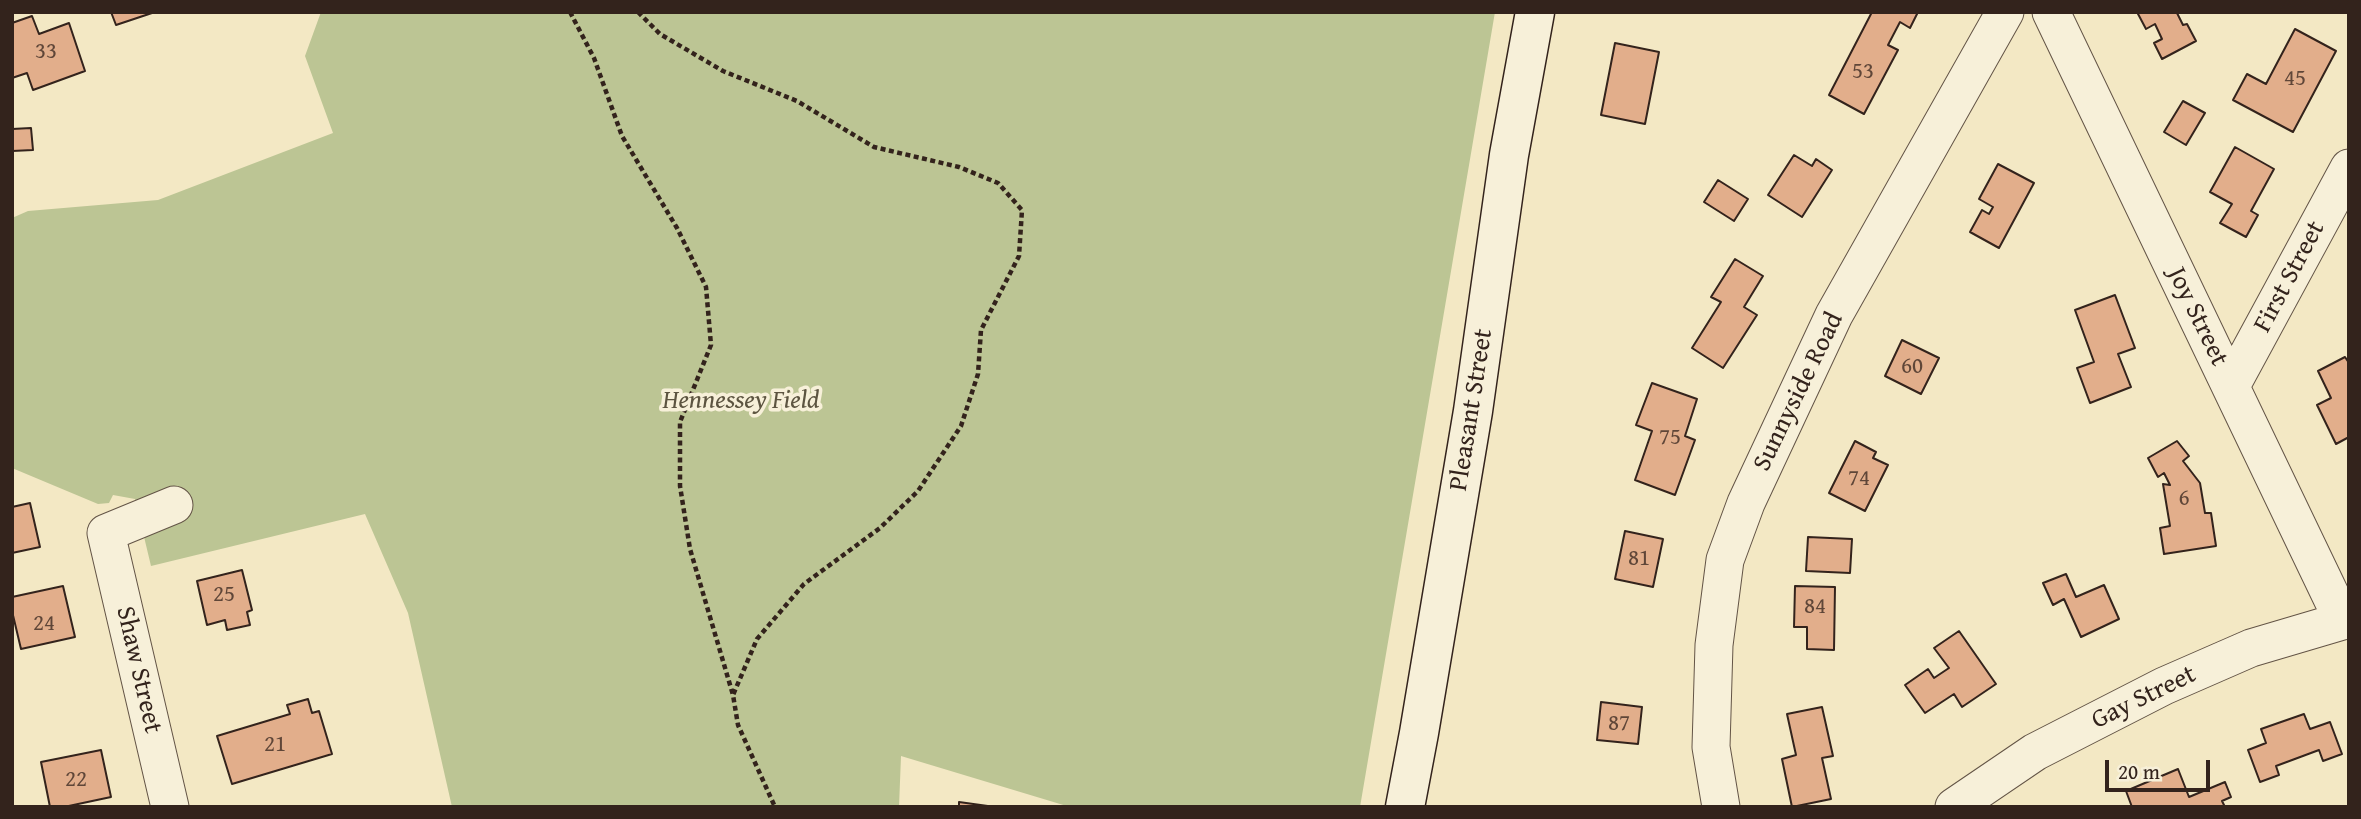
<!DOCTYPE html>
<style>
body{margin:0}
#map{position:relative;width:2361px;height:819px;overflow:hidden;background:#f3e8c4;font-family:"Gentium Book Plus",serif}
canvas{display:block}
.frame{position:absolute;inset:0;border:14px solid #33231c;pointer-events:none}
.scale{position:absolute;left:2105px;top:760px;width:105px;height:32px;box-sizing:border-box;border:4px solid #33231c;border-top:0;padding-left:9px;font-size:21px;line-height:24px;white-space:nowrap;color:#33231c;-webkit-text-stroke:5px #f7f0d9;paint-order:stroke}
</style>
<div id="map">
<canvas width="2361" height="819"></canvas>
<div class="frame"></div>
<div class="scale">20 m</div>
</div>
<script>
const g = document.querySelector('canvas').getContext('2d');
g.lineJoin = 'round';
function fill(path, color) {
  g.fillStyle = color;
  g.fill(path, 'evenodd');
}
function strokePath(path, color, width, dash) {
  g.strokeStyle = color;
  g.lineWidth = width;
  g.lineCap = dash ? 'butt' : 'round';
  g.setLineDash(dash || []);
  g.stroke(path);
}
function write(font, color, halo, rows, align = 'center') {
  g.font = font + ' "Gentium Book Plus",serif';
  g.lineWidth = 7;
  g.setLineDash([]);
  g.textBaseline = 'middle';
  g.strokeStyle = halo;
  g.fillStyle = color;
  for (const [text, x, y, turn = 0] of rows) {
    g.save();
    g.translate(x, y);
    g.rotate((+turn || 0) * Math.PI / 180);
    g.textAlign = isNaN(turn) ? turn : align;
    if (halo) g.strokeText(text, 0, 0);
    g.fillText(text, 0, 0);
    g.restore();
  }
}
fill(new Path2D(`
 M321,12H1495L1360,807H1070L901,756L899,807H452L408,613L365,514L151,566L135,499L113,495L109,503L98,504L12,468V218L28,211L158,200L333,133L305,56Z`), '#bcc594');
const building = new Path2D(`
 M111,12H155L116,25Z
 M1872,12H1918L1910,28L1900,22L1888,45L1898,50L1864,114L1829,95Z
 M2137,12H2179L2177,13L2183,25L2187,24L2196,41L2162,59L2154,43L2162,39L2155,24L2146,29Z
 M32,16L39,34L69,23L85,71L33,90L27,73L12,78V23Z
 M2295,29L2336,51L2293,132L2233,100L2247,74L2266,84Z
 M1615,43L1659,52L1645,124L1601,115Z
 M2183,101L2205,113L2186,145L2164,132Z
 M31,128L33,150L12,151V129Z
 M2235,147L2274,169L2251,211L2258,215L2246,237L2220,223L2232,204L2210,192Z
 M1794,155L1812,166L1816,159L1832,170L1802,217L1768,195Z
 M1998,164L2034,183L1999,248L1970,232L1982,210L1989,214L1993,207L1979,199Z
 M1718,180L1748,199L1734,221L1704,202Z
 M1735,259L1763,276L1744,307L1757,315L1723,368L1692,348L1721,302L1711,297Z
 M2115,295L2135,348L2118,354L2131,387L2090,403L2077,368L2094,362L2075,310Z
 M1902,340L1939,358L1921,394L1885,376Z
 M2345,357L2349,363V437L2336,444L2317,405L2331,398L2318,371Z
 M1652,383L1697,399L1685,436L1695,440L1675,495L1635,480L1652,431L1636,425Z
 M1855,441L1876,452L1873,458L1888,465L1865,511L1829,493Z
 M2177,441L2189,456L2183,461L2200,483L2205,513H2211L2216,546L2164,554L2160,528L2170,526L2163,484L2170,485L2164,473L2158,477L2148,458Z
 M30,503L40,547L12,553V507Z
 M1625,531L1663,539L1653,587L1615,579Z
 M1808,537L1852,539L1850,573L1806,571Z
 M242,570L252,610L247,612L250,625L227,630L225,620L207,625L197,581Z
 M2066,574L2076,597L2104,585L2119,619L2081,637L2064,599L2053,605L2043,583Z
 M63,586L75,637L21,649L12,611V597Z
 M1795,586L1835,587L1834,650L1807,649V627H1794Z
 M1959,631L1996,684L1962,707L1954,694L1925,713L1905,685L1928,669L1934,678L1949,668L1934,648Z
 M308,699L312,713L319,711L332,754L232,784L217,736L290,714L287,705Z
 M1601,702L1642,707L1638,744L1597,740Z
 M1822,707L1833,756L1822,758L1831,799L1792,807L1782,759L1796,755L1787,714Z
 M2304,714L2310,729L2330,722L2342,754L2323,761L2319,750L2276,766L2279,775L2260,782L2248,750L2266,743L2261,729Z
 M101,750L111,797L64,807H50L41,762Z
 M2178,769L2189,797L2225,782L2231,797L2222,801L2225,807H2132L2126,791Z
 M959,802L995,807H959Z`);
fill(building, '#e2ae8b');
strokePath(building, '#33231c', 2);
const street = new Path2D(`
 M2051,12L2343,621
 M2231,386L2349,168
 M170,807L106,533L174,505
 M1721,807L1711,747L1714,645L1725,560L1746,503L1834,315L2005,12
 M1954,807L2035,752L2164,686L2251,648L2349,619`);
const secondary = new Path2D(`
 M1405,807L1419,733L1473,411L1509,155L1535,12`);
strokePath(street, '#635446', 39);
strokePath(secondary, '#33231c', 41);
strokePath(new Path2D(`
 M570,12L594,58L622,136L677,228L706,287L711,345L680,422V486L690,549L733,695
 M638,12L660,34L723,71L797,101L874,147L959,167L998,183L1022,210L1019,256L981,330L978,374L961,426L918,491L880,528L804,584L757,639L733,695L738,725L775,807`), '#33231c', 4.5, [5, 3.5]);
strokePath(street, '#f7f0d9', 37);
strokePath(secondary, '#f7f0d9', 38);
write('23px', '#5f4638', null, [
 ["33",46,52],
 ["53",1863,72],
 ["45",2295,79],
 ["60",1912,367],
 ["75",1670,438],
 ["74",1859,479],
 ["6",2184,499],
 ["81",1639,559],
 ["25",224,595],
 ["84",1815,607],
 ["24",44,624],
 ["87",1619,724],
 ["21",275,745],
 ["22",76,780]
]);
write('26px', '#33231c', '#f7f0d9', [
 ["First Street",2290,277,-62],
 ["Joy Street",2197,317,64],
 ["Sunnyside Road",1799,392,-64],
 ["Pleasant Street",1472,410,-81],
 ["Shaw Street",138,670,77],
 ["Gay Street",2144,698,-26]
]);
write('italic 26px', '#5c5440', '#f7f0d9', [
 ["Hennessey Field",741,401]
]);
</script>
